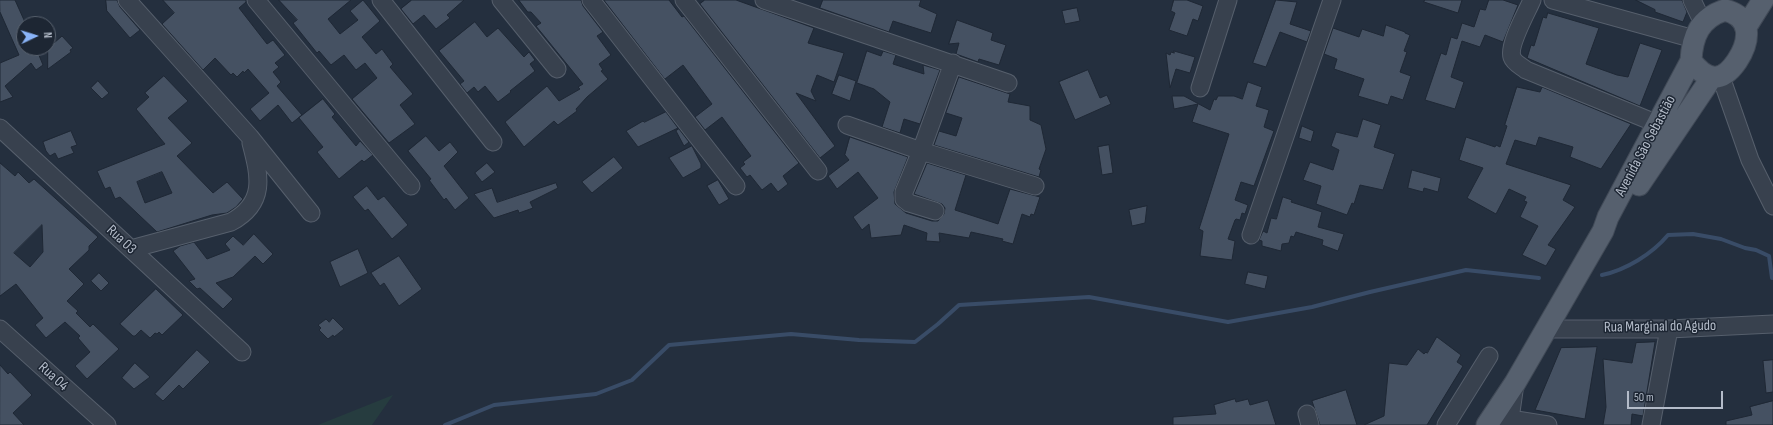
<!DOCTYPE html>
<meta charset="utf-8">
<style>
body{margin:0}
#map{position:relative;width:1773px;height:425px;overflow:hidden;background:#242f3e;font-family:"Sofia Sans Condensed",sans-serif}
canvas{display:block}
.north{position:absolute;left:16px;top:16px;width:40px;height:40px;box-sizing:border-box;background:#1d2633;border:1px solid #59626f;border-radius:50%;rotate:86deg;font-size:11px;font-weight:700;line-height:16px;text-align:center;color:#b4bcc9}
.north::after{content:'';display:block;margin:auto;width:14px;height:18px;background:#8ab4f8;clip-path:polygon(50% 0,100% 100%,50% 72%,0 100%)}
.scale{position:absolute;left:1627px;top:391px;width:96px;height:18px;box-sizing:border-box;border:2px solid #b4bcc9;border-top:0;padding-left:5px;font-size:12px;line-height:14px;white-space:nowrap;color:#b4bcc9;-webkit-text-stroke:3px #1d2633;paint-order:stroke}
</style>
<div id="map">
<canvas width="1773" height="425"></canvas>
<div class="north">N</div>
<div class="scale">50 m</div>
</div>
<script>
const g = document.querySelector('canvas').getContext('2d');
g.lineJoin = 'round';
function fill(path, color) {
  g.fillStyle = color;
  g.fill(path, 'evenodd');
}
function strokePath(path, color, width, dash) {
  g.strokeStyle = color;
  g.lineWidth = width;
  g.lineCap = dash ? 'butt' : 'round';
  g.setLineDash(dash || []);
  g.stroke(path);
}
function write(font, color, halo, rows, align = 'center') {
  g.font = font + ' "Sofia Sans Condensed",sans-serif';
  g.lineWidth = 3;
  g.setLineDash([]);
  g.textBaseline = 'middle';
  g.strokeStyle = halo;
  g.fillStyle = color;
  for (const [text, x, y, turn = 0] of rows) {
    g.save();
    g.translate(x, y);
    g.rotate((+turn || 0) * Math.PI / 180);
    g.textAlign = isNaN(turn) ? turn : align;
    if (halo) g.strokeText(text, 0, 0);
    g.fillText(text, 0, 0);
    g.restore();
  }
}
fill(new Path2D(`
 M393,395L372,425H318Z`), '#263c3f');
strokePath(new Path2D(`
 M1602,275C1626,270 1652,254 1668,235L1693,234L1721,239L1745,248L1756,250L1769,256L1772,278L1773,277
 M445,425L494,405L596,394L632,380L669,345L791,334L859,340L915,342L938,324L959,305L1089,297L1228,322L1312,307L1370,292L1466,270L1539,278`), '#394c67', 4);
const building = new Path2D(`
 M0,0H15L24,20V48H36L43,65L36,70L31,63L5,86L13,97L0,102V63L19,55L0,12Z
 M106,0H117L120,7L140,30L130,38L107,11Z
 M163,0H246V2L239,8L267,44L273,40L285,55L275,63L279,67L273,72L281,82L277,86L302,115L292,123L278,105L260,121L250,109L269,93L248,69L244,73L243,71L237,77L233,73L231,75L215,58L203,70L162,24L174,13Z
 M279,0H351L328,19L340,34L358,20L350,11L363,0L380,21L362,37L376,54L382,49L393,64L390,67L413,94L400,105L415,124L389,143L352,99L377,78L365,63L356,70L344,55L331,65L319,51L317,53L293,23L297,20Z
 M412,0H464L447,15L450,18L436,29L424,15L413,24L401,9Z
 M519,0H581L583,6L603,32L597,36L611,55L599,64L603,70L601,71L608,79L587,97L576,109L577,111L558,125L554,121L524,147L505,122L547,86L559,101L580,89L578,87L583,84L536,26L541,23L531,12H528Z
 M604,0H669L682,17L684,16L799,163L783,176L788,184L778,192L771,183L762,190L750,175L747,177L740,168L745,164L743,162L751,156L722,117L705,130L695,117L712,104L683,65L665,79Z
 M705,0H736L814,28L808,43L844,53L834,82L817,75L811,91L816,101L796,93L835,146L820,158L700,4Z
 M823,0H921L919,6L937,14L931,33L893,21L889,32L820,8Z
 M1174,0H1187L1203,6L1198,21L1193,19L1187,36L1169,30L1175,13L1171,11Z
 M1276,0L1297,2L1290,24L1311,31L1307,42L1280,32L1266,67L1253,63Z
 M1425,0H1462L1458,13L1424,2Z
 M1489,0H1503L1518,5L1503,42L1485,35L1480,47L1462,41L1451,77L1464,82L1455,109L1425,100L1441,53L1446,55L1451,37L1457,39L1462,23L1474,27L1480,9L1485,10Z
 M1636,0H1682L1687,12L1683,22L1655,12V10Z
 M1077,8L1080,21L1065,24L1062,11Z
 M1548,13L1599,28L1586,64L1617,75L1628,77L1640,43L1662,50L1640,106L1527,58L1531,45L1534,46L1543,17L1546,18Z
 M957,20L993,33L991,40L1006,45L999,65L979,59L978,62L956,54L959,43L949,44Z
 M475,22L487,37L498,28L524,57L529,52L535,60L530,64L535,71L510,91L511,92L498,102L485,86L478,92L474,87L467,93L460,84L464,81L439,51Z
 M1386,25L1405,32V33L1410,35L1404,51L1407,52L1400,72L1411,76L1403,100L1391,96L1388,105L1358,96L1364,79L1334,69L1337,59L1324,54L1333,28L1359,37L1362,29L1383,36Z
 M48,35L54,43L62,36L73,48L70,50L71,52L48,69Z
 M867,51L881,56L883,51L896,55L893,64L924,74L923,65L940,70L920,124L904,119L900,133L882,127L890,102L874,89L857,83Z
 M1174,51L1195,57L1190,73L1176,69L1170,88L1166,53L1170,55L1171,52L1174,53Z
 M1088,70L1100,98L1107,95L1111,104L1075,120L1059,82Z
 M839,75L856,81L850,101L832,94Z
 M164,76L188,101L168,118L192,143L177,156L213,193L227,182L243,199L236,207L227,213L212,215L157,232L120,197L115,199L110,187L105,189L97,171L165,144L136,109L149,97L145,93ZM162,172L172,193L145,203L137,182Z
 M959,77L1010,94L1008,102L1030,106V120L1041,125L1046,149L1039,169L1041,170L1039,177L934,145L939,131L956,136L962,118L946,113Z
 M98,81L109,93L102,99L91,88Z
 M1248,82L1262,87L1256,106L1269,110L1264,127L1274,131L1254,186L1241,182L1235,200L1248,205L1245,214L1242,213L1240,220L1236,219L1235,220L1228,239L1235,241L1232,260L1200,256L1203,231L1199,229L1229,134L1192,122L1198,104L1174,109L1172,96H1184L1210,110L1214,99L1216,100L1218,96H1234L1242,99Z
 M1517,87L1540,92L1542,87L1631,124L1601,169L1570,157L1573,147L1539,137L1536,146L1515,140L1506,164L1571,185L1563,200L1575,207L1548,245L1556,249L1546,266L1522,255L1538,226L1520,217L1527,202L1524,201L1526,197L1509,189L1496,214L1467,198L1483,168L1459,160L1466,137L1495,147L1496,145L1500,147L1507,126L1505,125Z
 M323,99L335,114L332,117L356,146L360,141L373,155L364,162L362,160L339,179L317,152L323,147L299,118Z
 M666,112L678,128L638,147L626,131L643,121L644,122Z
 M1363,119L1381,125L1374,147L1395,154L1383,190L1360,185L1354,204L1352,203L1347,215L1316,204L1321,186L1303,180L1310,162L1333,170L1339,150L1331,146L1336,132L1357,137Z
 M1302,126L1314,131L1311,142L1299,138Z
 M679,129L689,142L684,146L676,131Z
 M71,131L77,145L71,147L74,153L58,159L55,153L50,156L46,151L43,142Z
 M426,136L439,151L450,142L458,152L444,166L469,198L455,210L446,198L444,200L429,180L431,179L408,151Z
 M850,137L908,157L894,192L895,204L906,213L932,221H938L944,214L945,208L942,204L914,194L927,163L966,175L955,210L998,224L1010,189L1040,197L1034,215L1031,214L1030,217L1022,214L1013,244L1002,241L1003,239L971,232L969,238L939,233L940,242L926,241L927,233L904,225L901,235L871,238L869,224L862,230L853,217L878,198L858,172L837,189L828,176L849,160L845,155Z
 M1109,145L1113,173L1102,175L1098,147Z
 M692,146L701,164V168L683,178L669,158Z
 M614,157L623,168L592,193L582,182Z
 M0,163L15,176L18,172L29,183L34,179L98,237L89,246V250L69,269L84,284L67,301L78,311L76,313L90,327L93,324L119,349L87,379L75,366L90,352L78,338L80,336L65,322L46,338L35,325L43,318L16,284L0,296ZM42,225L43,252L30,267L14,253Z
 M487,163L495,172L482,182L475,173Z
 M1412,170L1441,178L1438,192L1424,188L1423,192L1408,188Z
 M718,180L729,199L719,205L707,186Z
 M556,183L558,188L530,202L533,208L519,213L518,210L494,218L474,194L492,188L497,202Z
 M367,186L378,200L384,196L408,225L392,239L368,209L365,211L353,197Z
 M1283,197L1292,200L1291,202L1322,212L1318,227L1344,234L1338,251L1322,245L1323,240L1296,232L1294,237L1291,236L1289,243L1282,244L1281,251L1262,246V241L1259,240L1263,231L1267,233L1271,218L1276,219Z
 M1147,206L1145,223L1132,226L1129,210Z
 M254,234L273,254L263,264L255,256L233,277L216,283L233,299L223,309L200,288L197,289L189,281L195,279L173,251L180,246L194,242L207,259L230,250L225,244L233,236L243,245Z
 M358,249L368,273L340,287L330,262Z
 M399,256L422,289L399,306L384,283L380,286L371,273Z
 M1248,272L1268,276L1265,289L1245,284Z
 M99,273L109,283L101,291L91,281Z
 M156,289L183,315L162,335L159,332L157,334L155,333L150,338L141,330L135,336H133L120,324Z
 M333,318L344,329L334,337L333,335L328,339L319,330L321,328L318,325L326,319L329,322Z
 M1437,337L1461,355L1457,362L1463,366L1427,425H1364L1384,416L1389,363L1407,365L1418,349L1424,354L1426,352L1427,353Z
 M1655,342L1643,416L1632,414L1631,425H1603L1606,407L1603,359L1632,363L1636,343Z
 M1597,347L1585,419L1535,410L1561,348Z
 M197,350L210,362L183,389L179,385L163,401L155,394Z
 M1773,360V392L1766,393L1763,361Z
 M135,363L150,377L134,389L122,378Z
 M0,365L8,374L10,372L32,395L13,413L24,425H0Z
 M1346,390L1357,425H1320L1312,401Z
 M1235,399L1236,402L1248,399L1250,405L1268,400L1276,425H1173V417L1216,414L1214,405Z
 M1773,401V425H1726V421L1752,415L1750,407Z`);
fill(building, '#455162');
strokePath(building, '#1f2835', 1);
const minor = new Path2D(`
 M127,0L250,137L311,213
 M256,0L411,186
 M381,0L493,142
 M501,0L557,69
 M591,0L736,186
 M684,0L818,171
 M764,0L1008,83
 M1532,0C1527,12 1508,45 1512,57C1514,63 1521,66 1526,70L1658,124
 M1553,0L1694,39
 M1692,0L1703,23
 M1721,77L1750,160L1773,206
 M1200,88L1228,0
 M847,125L921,151L1035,186
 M0,128L242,352
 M935,211L909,203L904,199V192L921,151L953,63
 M1251,235L1332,0
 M131,249L231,222C266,203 260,177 251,143
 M0,329L107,425
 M1547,329H1669L1773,324
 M1307,414L1310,425
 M1510,419L1548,425
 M1446,425L1489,356
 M1507,425L1510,419L1515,384
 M1651,425L1669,329`);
const major = new Path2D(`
 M1725,10C1753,17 1750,41 1737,61C1722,83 1708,82 1691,61C1692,36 1700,18 1725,10Z
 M1746,27L1763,0
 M1639,185L1712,77
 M1487,425L1515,383L1603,231L1608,217L1691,61`);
strokePath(minor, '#565f6c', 19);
strokePath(major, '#414a57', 23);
strokePath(minor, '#38414e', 17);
strokePath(major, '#56606e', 21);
write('15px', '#b4bcc9', '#1d2633', [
 ["Avenida São Sebastião",1646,146,-62],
 ["Rua 03",121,240,43],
 ["Rua Marginal do Agudo",1660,327,-1],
 ["Rua 04",53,377,42]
]);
</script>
